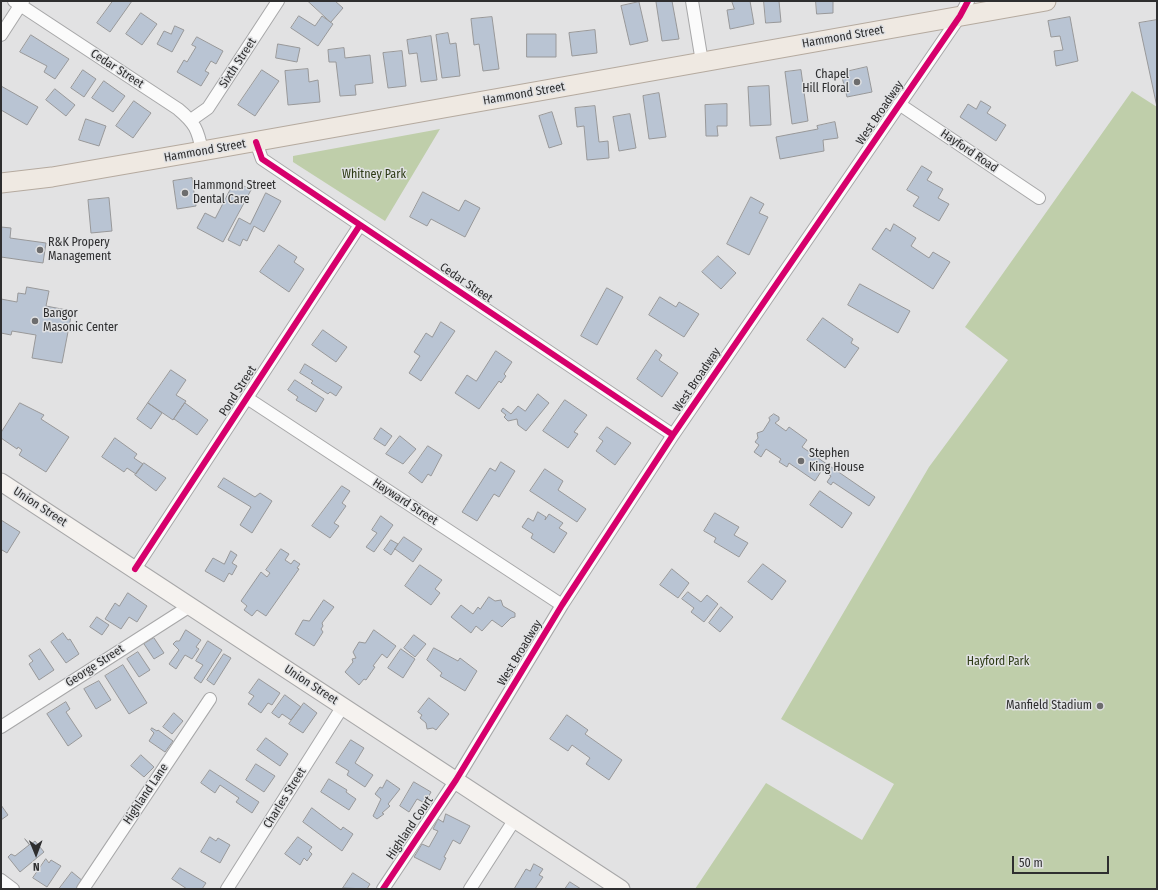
<!DOCTYPE html>
<style>
body{margin:0}
#map{position:relative;width:1158px;height:890px;overflow:hidden;background:#e2e2e3;font-family:"Fira Sans Condensed",sans-serif}
canvas{display:block}
.frame{position:absolute;inset:0;border:2px solid #2e2e2f;pointer-events:none}
.north{position:absolute;left:16px;top:834px;width:40px;height:40px;-webkit-text-stroke:3px #e1e2e4;paint-order:stroke;rotate:179deg;font-size:11px;font-weight:700;line-height:16px;text-align:center;color:#2e2e2f}
.north::after{content:'';display:block;margin:auto;width:14px;height:18px;background:#2e2e2f;clip-path:polygon(50% 0,100% 100%,50% 72%,0 100%)}
.scale{position:absolute;left:1012px;top:856px;width:97px;height:18px;box-sizing:border-box;border:2px solid #2e2e2f;border-top:0;padding-left:5px;font-size:12px;line-height:14px;white-space:nowrap;color:#2e2e2f;-webkit-text-stroke:3px #e1e2e4;paint-order:stroke}
</style>
<div id="map">
<canvas width="1158" height="890"></canvas>
<div class="frame"></div>
<div class="north">N</div>
<div class="scale">50 m</div>
</div>
<script>
const g = document.querySelector('canvas').getContext('2d');
g.lineJoin = 'round';
function fill(path, color) {
  g.fillStyle = color;
  g.fill(path, 'evenodd');
}
function strokePath(path, color, width, dash) {
  g.strokeStyle = color;
  g.lineWidth = width;
  g.lineCap = dash ? 'butt' : 'round';
  g.setLineDash(dash || []);
  g.stroke(path);
}
function write(font, color, halo, rows, align = 'center') {
  g.font = font + ' "Fira Sans Condensed",sans-serif';
  g.lineWidth = 3;
  g.setLineDash([]);
  g.textBaseline = 'middle';
  g.strokeStyle = halo;
  g.fillStyle = color;
  for (const [text, x, y, turn = 0] of rows) {
    g.save();
    g.translate(x, y);
    g.rotate((+turn || 0) * Math.PI / 180);
    g.textAlign = isNaN(turn) ? turn : align;
    if (halo) g.strokeText(text, 0, 0);
    g.fillText(text, 0, 0);
    g.restore();
  }
}
fill(new Path2D(`
 M1132,91L1157,107V889H695L766,783L862,840L894,784L781,719L929,467L1008,360L965,327Z
 M440,129L385,221L293,162V156Z`), '#bfceaa');
const building = new Path2D(`
 M113,1H132L110,32L97,23Z
 M308,1H335L343,8L331,22Z
 M672,1L679,39L662,41L656,2Z
 M732,1H750L754,24L730,29L727,10L734,9Z
 M764,1H779L781,22L766,23Z
 M816,1H833V13L817,14Z
 M639,2L648,41L630,45L621,6Z
 M141,13L157,24L142,45L126,34Z
 M299,16L315,26L322,16L333,24L318,46L291,28Z
 M492,17L499,69L483,71L479,44L474,45L471,19Z
 M1070,17L1078,61L1056,66L1054,51L1063,50L1060,36L1051,37L1048,21Z
 M1157,20V107L1139,23Z
 M175,26L184,30L172,52L157,44L164,31L171,34Z
 M595,30L597,53L572,56L569,33Z
 M448,33L450,44L456,43L460,76L442,78L436,35Z
 M527,34H556V57H527Z
 M31,35L69,59L55,79L44,72L47,66L20,52Z
 M431,36L437,80L421,82L417,53L409,54L407,40Z
 M197,37L223,51L216,64L211,61L205,71L209,73L201,86L177,72L184,60L187,62L196,47L192,45Z
 M278,44L300,48L297,62L276,58Z
 M344,48L345,58L370,55L373,83L355,85L356,95L340,96L336,62H329L328,50Z
 M402,51L406,86L388,88L383,53Z
 M867,67L872,92L847,97L841,73Z
 M308,69L309,82L318,80L320,102L288,105L285,71Z
 M83,70L96,79L84,97L71,88Z
 M262,70L279,81L255,116L238,105Z
 M801,70L808,121L792,124L785,72Z
 M104,81L125,96L113,112L92,98Z
 M1,86L38,107L27,125L1,110Z
 M769,86L771,125L750,126L748,87Z
 M55,89L75,105L66,116L46,100Z
 M659,93L666,137L649,139L643,96Z
 M134,101L151,113L133,138L116,126Z
 M981,101L991,107L987,113L1006,125L996,141L960,117L968,104L976,109Z
 M727,104V126H717L718,136H706L705,105Z
 M595,106L599,142L608,141L609,158L587,160L584,126L577,127L575,108Z
 M552,112L562,144L549,148L539,116Z
 M630,114L636,148L619,151L613,117Z
 M86,119L106,126L99,146L79,140Z
 M835,122L838,138L823,140L824,151L780,159L776,137L818,129L817,126Z
 M922,166L932,172L927,180L943,189L938,198L949,204L939,221L913,206L919,197L907,190Z
 M192,178L196,206L177,209L173,181Z
 M235,181L251,190L223,242L197,228L205,213L215,218Z
 M423,192L459,211L465,200L480,208L465,237L431,219L427,226L410,217Z
 M266,193L281,201L264,232L254,226L247,241L243,239L240,246L228,240L239,218L250,224Z
 M751,197L764,204L759,213L768,217L749,255L727,244Z
 M109,198L112,231L91,233L88,200Z
 M894,224L916,238L911,246L929,258L933,252L950,262L933,289L872,249L886,228L890,231Z
 M1,227L11,228L10,238L46,243L43,263L1,257Z
 M279,245L297,257L294,262L304,269L289,292L260,272Z
 M718,256L736,273L721,289L702,272Z
 M860,284L910,311L898,333L848,305Z
 M27,287L49,291L46,306L72,311L62,363L32,358L36,335L12,331L11,335L1,333V299L17,302L18,293L25,294Z
 M607,288L623,297L597,345L581,336Z
 M660,297L676,307L679,302L699,314L684,337L649,315Z
 M823,318L853,339L851,343L859,348L845,368L807,340Z
 M441,322L455,331L421,381L409,373L420,356L414,352L426,333L432,337Z
 M323,330L347,347L336,362L312,345Z
 M656,350L662,355L659,360L678,373L662,397L637,379Z
 M496,351L512,362L504,374L506,376L501,383L499,381L479,409L455,393L467,375L476,381Z
 M305,364L342,387L336,396L330,392L328,394L311,383L313,381L300,373Z
 M171,370L186,380L176,395L186,401L173,420L148,403Z
 M295,380L324,399L316,412L296,400L298,397L288,390Z
 M538,394L549,403L526,431L518,425L517,419L508,421L504,417L506,415L501,411L503,408L511,414L518,406L525,411Z
 M565,400L587,415L574,432L578,434L568,448L543,431Z
 M20,403L44,415L41,419L69,437L46,472L19,455L22,450L18,447L17,449L1,438V433Z
 M148,403L162,413L151,429L137,419Z
 M185,403L208,420L197,435L174,419Z
 M774,414L779,417V420L775,423L786,431L789,427L807,440L802,447L875,497L869,506L833,482L831,485L827,482L831,476L822,470L815,481L789,463L787,467L779,462L781,459L766,449L761,457L754,452L759,445L755,442L758,438L757,433L763,431L770,420L769,418Z
 M607,427L631,443L615,465L596,451L603,441L599,438Z
 M381,428L392,436L385,446L374,439Z
 M400,436L416,449L403,464L386,454Z
 M115,438L137,454L134,458L143,464L136,474L127,468L124,472L102,457Z
 M428,446L442,455L431,476L428,474L422,483L409,473Z
 M501,462L515,471L499,497L494,494L477,521L462,512L490,468L495,471Z
 M144,463L166,478L156,491L135,475Z
 M545,469L563,481L558,490L586,509L577,522L530,491Z
 M224,478L255,497L260,493L272,501L252,533L240,525L251,507L218,487Z
 M342,486L350,491L342,503L346,506L334,523L339,526L330,538L312,526Z
 M820,491L852,513L842,528L810,505Z
 M538,512L546,517L545,520L549,514L563,523L559,528L567,533L554,553L531,538L533,534L522,527L528,518L533,521Z
 M715,513L739,527L734,535L748,543L739,557L714,542L716,538L704,531Z
 M381,516L393,525L374,552L366,547L377,533L372,530Z
 M1,520L20,532L7,553L2,550L1,552Z
 M404,537L422,549L413,562L395,549Z
 M391,540L398,544L391,555L384,550Z
 M281,549L289,554L285,560L291,564L294,560L300,564L297,568L299,569L266,616L257,610L252,616L244,610L247,606L241,601L261,572L267,577L270,573L266,570Z
 M231,551L237,555L232,563L237,566L232,575L229,573L224,582L205,571L213,558L224,564Z
 M763,564L786,581L772,600L748,582Z
 M420,565L442,580L435,589L440,593L431,605L405,586Z
 M672,569L689,583L678,598L660,585Z
 M688,592L701,602L707,595L718,604L704,622L691,612L694,608L682,599Z
 M128,593L147,606L137,622L129,617L121,629L105,619L115,603L119,606Z
 M489,597L495,601L501,600L503,606L515,613V617L511,618L502,627L492,620L482,631L476,626L471,633L451,617L461,605L473,614L478,607L480,609Z
 M324,600L334,607L322,623L323,626L321,629L323,632L314,646L295,634L303,620L309,621Z
 M721,607L733,617L720,632L709,623Z
 M97,617L109,625L102,635L90,627Z
 M186,630L201,640L196,647L199,649L192,659L185,655L176,669L169,664L179,650L173,644L176,641H179Z
 M374,630L396,646L387,658L382,654L373,666L375,667L366,680L364,679L359,685L345,672L353,662L352,659L356,658L353,652L359,642L365,643Z
 M63,633L68,640L70,639L79,654L66,663L51,642Z
 M414,635L426,644L415,657L404,648Z
 M154,638L164,653L154,659L144,644Z
 M208,641L222,650L201,683L194,678L203,665L196,661Z
 M434,648L458,661L460,658L477,671L465,691L440,676L442,673L427,660Z
 M40,649L54,670L39,680L29,664L33,661L29,656Z
 M401,649L415,659L403,678L388,668Z
 M138,652L150,670L139,677L127,659Z
 M224,654L231,658L214,685L207,680Z
 M123,665L147,703L129,714L105,676Z
 M259,679L280,693L272,705L268,703L261,713L248,704L254,696L249,693Z
 M99,681L111,700L96,709L84,689Z
 M285,695L301,707L291,720L282,714L279,718L272,713Z
 M429,698L449,714L436,730L433,728L427,729L426,723L420,718L422,715L418,712Z
 M66,702L70,709L66,712L82,736L68,746L47,714Z
 M304,703L317,713L303,733L289,724Z
 M174,713L183,721L172,734L163,727Z
 M567,715L588,730L585,734L622,760L609,780L586,764L590,758L572,745L568,751L550,739Z
 M152,728L157,731L158,730L173,741L165,752L149,741L154,733L151,730Z
 M266,738L288,754L280,766L257,750Z
 M351,740L364,748L355,763L373,775L365,787L347,775L349,771L336,763Z
 M141,755L154,767L144,777L131,766Z
 M256,764L275,776L264,792L246,780Z
 M210,770L259,802L252,813L236,802L239,798L220,785L215,793L201,783Z
 M329,779L347,790L346,792L356,799L349,810L321,792Z
 M387,780L400,789L388,804L390,806L382,813L384,814L377,819L373,816L381,799L375,794L380,787L382,788Z
 M414,782L431,792L425,803L417,799L409,812L400,806Z
 M1,805L8,815L1,820Z
 M312,808L341,830L343,827L353,834L342,851L303,822Z
 M446,814L470,826L460,844L453,840L444,857L446,858L440,870L414,857L422,844L429,847L438,831L433,829L438,819L443,822Z
 M210,837L216,841L218,838L230,845L220,863L201,852Z
 M298,837L312,847L309,851L312,854L307,861L304,858L300,865L285,854Z
 M25,839L30,845L35,841L44,852L20,872L8,857L11,854L15,856L29,845Z
 M46,859L49,863L51,860L61,866L47,887L33,878Z
 M534,864L543,869L539,875L543,877L535,889H514L526,869L530,871Z
 M180,868L206,883L202,889H187L172,879Z
 M72,872L84,882L79,889H59Z
 M353,873L370,884L367,889L343,888Z
 M570,882L581,889H565Z`);
fill(building, '#b9c4d3');
strokePath(building, '#989899', 1);
const street = new Path2D(`
 M14,1L178,109C195,123 198,130 202,151
 M692,1L702,62
 M1,35L23,1
 M899,104L1039,198
 M191,120L208,108L278,1
 M256,142L262,159L673,435
 M247,398L562,605
 M135,569L360,225
 M1,727L190,606
 M1,880L13,889
 M83,889L210,699
 M227,889L343,706
 M383,889L456,780L562,605L673,435L960,16L968,1
 M470,889L515,819`);
const secondary = new Path2D(`
 M1,482L621,889`);
const primary = new Path2D(`
 M1,183L52,177L202,151L1046,1`);
strokePath(street, '#a7a7a8', 14);
strokePath(secondary, '#a7a7a8', 19);
strokePath(primary, '#b5aa9f', 21);
strokePath(street, '#fbfbfb', 12);
strokePath(secondary, '#f5f2ef', 17);
strokePath(primary, '#efe9e2', 19);
strokePath(new Path2D(`
 M256,142L262,159L673,435
 M135,569L360,225
 M383,889L456,780L562,605L673,435L960,16L968,1`), '#d6006c', 6);
for (const [x, y, r, color] of [
 [857,82,4,"#6d6d6e"],
 [185,193,4,"#6d6d6e"],
 [40,250,4,"#6d6d6e"],
 [35,321,4,"#6d6d6e"],
 [801,461,4,"#6d6d6e"],
 [1100,706,4,"#6d6d6e"]
]) {
  const dot = new Path2D();
  dot.arc(x, y, r, 0, 2 * Math.PI);
  g.fillStyle = color;
  g.fill(dot);
  strokePath(dot, '#e1e2e4', 1.5);
}
write('12px', '#2e2e2f', '#e1e2e4', [
 ["Hammond Street",843,37,-10],
 ["Sixth Street",238,63,-57],
 ["Cedar Street",117,69,33],
 ["Hammond Street",524,94,-10],
 ["West Broadway",880,113,-56],
 ["Hammond Street",205,151,-10],
 ["Hayford Road",969,151,34],
 ["Cedar Street",466,283,34],
 ["West Broadway",697,380,-56],
 ["Pond Street",238,391,-57],
 ["Hayward Street",405,502,33],
 ["Union Street",40,507,33],
 ["West Broadway",520,653,-59],
 ["George Street",95,666,-33],
 ["Union Street",311,685,33],
 ["Highland Lane",146,794,-56],
 ["Charles Street",285,798,-58],
 ["Highland Court",410,828,-56]
]);
write('12px', '#2e2e2f', '#e1e2e4', [
 ["Chapel",849,75,"right"],
 ["Hill Floral",849,89,"right"],
 ["Hammond Street",193,186],
 ["Dental Care",193,200],
 ["R&K Propery",48,243],
 ["Management",48,257],
 ["Bangor",43,314],
 ["Masonic Center",43,328],
 ["Stephen",809,454],
 ["King House",809,468],
 ["Manfield Stadium",1092,706,"right"]
], 'left');
write('12px', '#2d3a15', '#e1e2e4', [
 ["Whitney Park",374,175],
 ["Hayford Park",998,662]
]);
</script>
